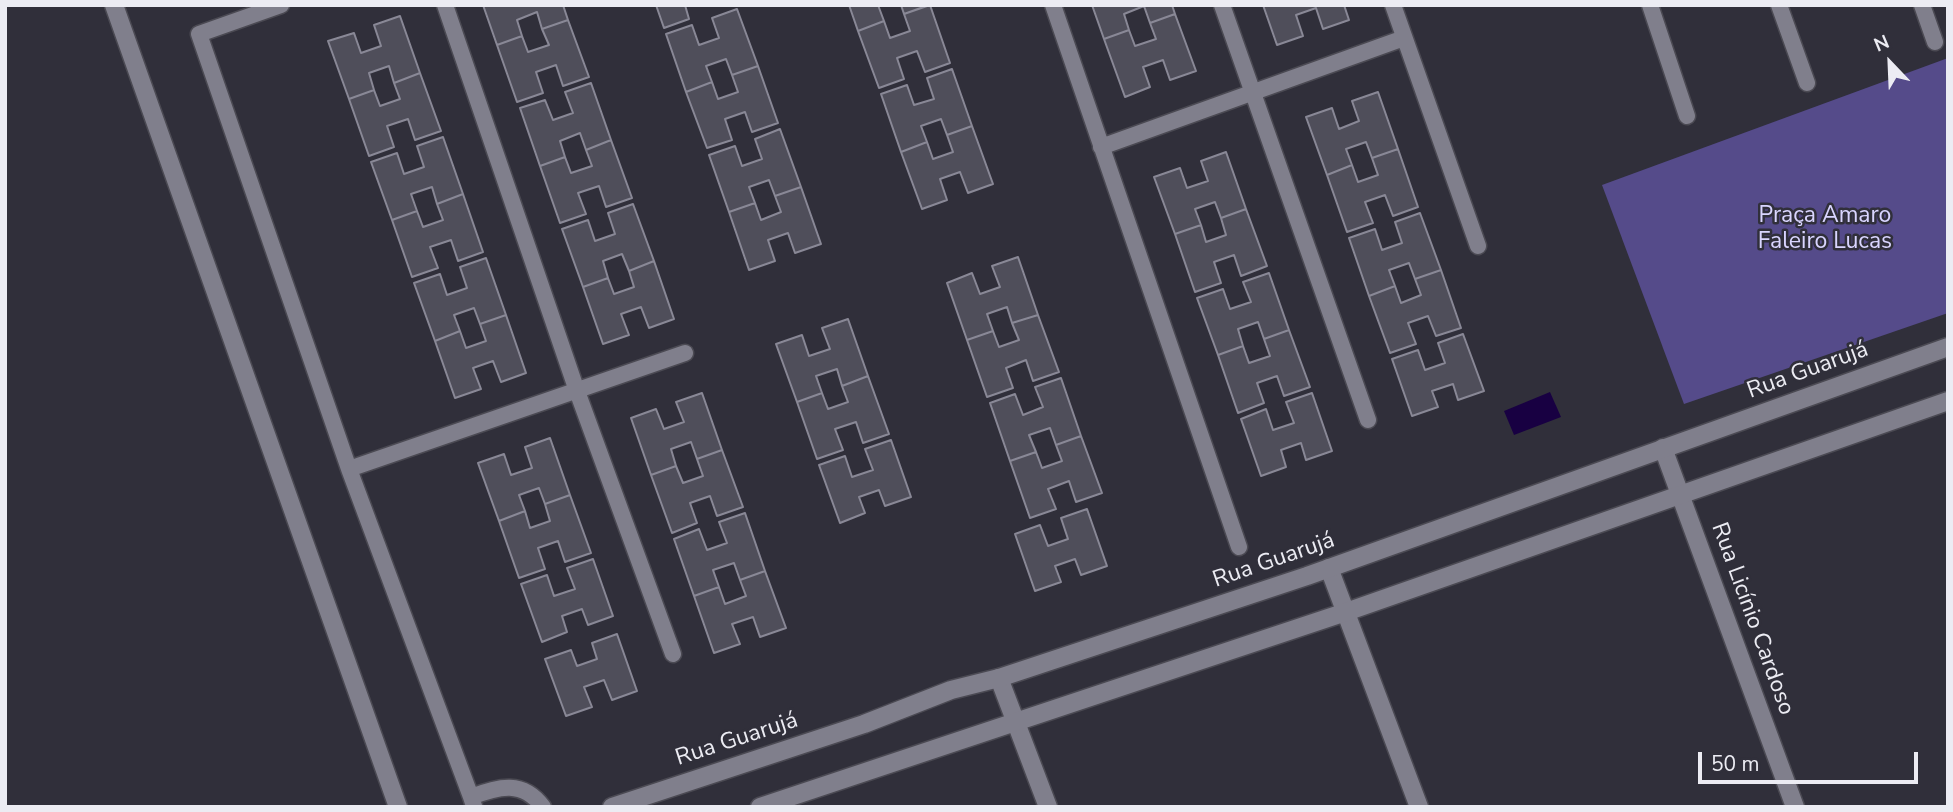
<!DOCTYPE html>
<meta charset="utf-8">
<style>
body{margin:0}
#map{position:relative;width:1953px;height:812px;overflow:hidden;background:#302f3a;font-family:"Nunito Sans",sans-serif}
canvas{display:block}
.frame{position:absolute;inset:0;border:7px solid #ececf3;pointer-events:none}
.north{position:absolute;left:1855px;top:28px;width:70px;height:70px;-webkit-text-stroke:5px #302f3a;paint-order:stroke;rotate:337deg;font-size:19px;font-weight:700;line-height:28px;text-align:center;color:#ececf3}
.north::after{content:'';display:block;margin:auto;width:24px;height:32px;background:#ececf3;clip-path:polygon(50% 0,100% 100%,50% 72%,0 100%)}
.scale{position:absolute;left:1698px;top:752px;width:220px;height:32px;box-sizing:border-box;border:4px solid #ececf3;border-top:0;padding-left:9px;font-size:21px;line-height:24px;white-space:nowrap;color:#ececf3;-webkit-text-stroke:5px #302f3a;paint-order:stroke}
</style>
<div id="map">
<canvas width="1953" height="812"></canvas>
<div class="frame"></div>
<div class="north">N</div>
<div class="scale">50 m</div>
</div>
<script>
const g = document.querySelector('canvas').getContext('2d');
g.lineJoin = 'round';
function fill(path, color) {
  g.fillStyle = color;
  g.fill(path, 'evenodd');
}
function strokePath(path, color, width, dash) {
  g.strokeStyle = color;
  g.lineWidth = width;
  g.lineCap = dash ? 'butt' : 'round';
  g.setLineDash(dash || []);
  g.stroke(path);
}
function write(font, color, halo, rows, align = 'center') {
  g.font = font + ' "Nunito Sans",sans-serif';
  g.lineWidth = 5;
  g.setLineDash([]);
  g.textBaseline = 'middle';
  g.strokeStyle = halo;
  g.fillStyle = color;
  for (const [text, x, y, turn = 0] of rows) {
    g.save();
    g.translate(x, y);
    g.rotate((+turn || 0) * Math.PI / 180);
    g.textAlign = isNaN(turn) ? turn : align;
    if (halo) g.strokeText(text, 0, 0);
    g.fillText(text, 0, 0);
    g.restore();
  }
}
fill(new Path2D(`
 M1948,58V313L1684,404L1602,185Z`), '#554b8a');
fill(new Path2D(`
 M1550,392L1561,417L1514,435L1504,411Z`), '#180042');
const building = new Path2D(`
 M483,5H563L568,20L542,29L537,12L517,20L522,36L497,45Z
 M656,5H685L689,19L664,28Z
 M849,5H878L884,21L858,31Z
 M901,5H929L904,14Z
 M930,5L950,63L925,72L917,51L897,58L904,79L879,88L858,31L884,21L890,38L910,31L904,14Z
 M1092,5H1172L1175,14L1150,23L1144,6L1124,14L1129,30L1104,39Z
 M1263,5H1344L1349,20L1323,29L1316,8L1296,15L1303,36L1277,45Z
 M737,9L758,66L732,75L726,59L706,66L712,82L686,92L666,34L692,25L699,45L719,38L712,18Z
 M1175,14L1196,71L1170,80L1163,60L1143,67L1150,87L1125,97L1104,39L1129,30L1135,46L1156,39L1150,23Z
 M400,16L420,73L394,83L389,66L369,73L374,90L349,99L328,41L354,33L361,53L381,46L374,25Z
 M568,20L589,77L563,86L556,65L536,72L543,93L517,102L497,45L522,36L528,52L549,45L542,29Z
 M758,66L778,123L752,132L745,112L725,119L732,140L707,148L686,92L712,82L718,99L738,92L732,75Z
 M952,69L972,126L947,135L941,119L921,126L927,142L901,152L881,94L907,85L914,105L934,99L927,78Z
 M420,73L441,131L415,140L408,119L387,126L394,147L369,156L349,99L374,90L380,106L400,99L394,83Z
 M591,83L611,140L586,150L580,133L560,141L565,157L540,166L520,108L545,100L553,120L573,113L565,92Z
 M1378,92L1398,149L1372,158L1366,142L1346,149L1352,165L1327,175L1306,117L1332,108L1339,129L1359,121L1352,101Z
 M972,126L993,184L968,193L960,172L940,179L947,200L922,209L901,152L927,142L933,159L953,152L947,135Z
 M780,129L801,187L775,196L769,180L749,187L755,203L729,212L709,155L735,146L742,166L762,159L755,139Z
 M443,137L463,194L437,204L432,187L411,194L417,211L392,220L371,162L397,153L404,174L424,167L417,146Z
 M611,140L632,198L606,207L599,186L578,193L586,214L560,223L540,166L565,157L571,173L592,166L586,150Z
 M1398,149L1418,207L1393,216L1385,195L1365,202L1373,223L1347,232L1327,175L1352,165L1358,182L1378,175L1372,158Z
 M1226,152L1246,209L1221,218L1215,202L1195,209L1201,225L1175,234L1154,177L1180,168L1187,188L1208,181L1201,161Z
 M801,187L821,244L795,253L788,233L768,240L775,261L749,270L729,212L755,203L761,220L781,212L775,196Z
 M463,194L483,252L458,261L451,240L430,247L438,268L412,277L392,220L417,211L423,227L443,220L437,204Z
 M633,204L654,261L629,271L622,254L603,261L608,278L583,287L562,229L588,220L595,241L615,234L608,213Z
 M1246,209L1267,266L1241,276L1234,255L1214,262L1221,283L1195,292L1175,234L1201,225L1206,242L1226,235L1221,218Z
 M1420,213L1441,270L1415,279L1409,263L1389,270L1395,286L1369,296L1349,238L1375,229L1382,250L1402,243L1395,222Z
 M1018,257L1038,315L1012,323L1007,307L987,314L993,331L967,340L947,283L972,273L980,294L1000,287L992,266Z
 M486,258L506,315L480,324L474,308L454,315L460,331L435,341L414,283L440,274L447,295L467,288L460,267Z
 M654,261L674,319L649,328L641,307L621,314L629,335L603,344L583,287L608,278L614,294L634,287L629,271Z
 M1441,270L1461,328L1436,336L1428,316L1408,323L1416,344L1390,353L1369,296L1395,286L1401,303L1421,295L1415,279Z
 M1269,273L1289,330L1264,339L1258,322L1238,329L1243,346L1218,355L1197,298L1223,289L1230,309L1251,302L1243,282Z
 M506,315L526,373L501,382L493,361L473,368L481,389L455,398L435,341L460,331L466,348L486,341L480,324Z
 M1038,315L1059,372L1033,381L1026,360L1006,368L1013,388L987,397L967,340L993,331L999,347L1019,340L1012,323Z
 M848,319L868,376L842,386L837,369L816,376L822,393L797,402L776,344L802,335L809,356L830,349L822,328Z
 M1289,330L1310,387L1284,396L1277,376L1257,383L1264,403L1238,413L1218,355L1243,346L1249,363L1270,356L1264,339Z
 M1463,334L1484,391L1458,400L1453,384L1432,391L1438,407L1412,416L1392,359L1418,350L1425,370L1445,363L1438,343Z
 M868,376L889,434L863,443L856,422L835,429L843,450L817,459L797,402L822,393L828,409L848,402L842,386Z
 M1061,378L1081,436L1056,445L1050,428L1029,435L1036,452L1010,461L990,403L1015,394L1023,415L1043,407L1035,387Z
 M702,393L722,450L697,459L691,442L671,449L676,466L651,475L631,418L656,409L664,429L684,422L676,402Z
 M1312,393L1332,451L1306,460L1301,443L1281,450L1286,467L1261,476L1241,419L1266,409L1273,430L1294,423L1286,402Z
 M1081,436L1102,493L1076,502L1069,481L1048,489L1056,509L1030,518L1010,461L1036,452L1042,468L1062,461L1056,445Z
 M550,438L570,495L545,504L539,488L519,495L525,511L499,521L478,463L504,454L511,475L532,468L525,447Z
 M891,440L911,497L885,506L879,490L859,497L865,513L840,523L819,465L845,456L852,477L873,470L865,449Z
 M722,450L743,507L717,516L710,496L690,503L697,523L672,533L651,475L676,466L683,483L703,476L697,459Z
 M570,495L591,553L565,562L558,541L538,548L545,569L519,578L499,521L525,511L530,528L550,521L545,504Z
 M1087,509L1107,566L1081,575L1075,559L1055,566L1061,582L1035,591L1015,534L1040,525L1048,546L1068,539L1061,518Z
 M745,513L765,571L740,580L734,563L713,570L719,587L694,596L674,539L699,529L707,550L727,543L719,522Z
 M593,559L613,616L588,625L582,609L562,616L567,632L542,642L521,584L547,575L554,596L575,589L567,568Z
 M765,571L786,628L760,637L753,617L732,624L740,644L714,653L694,596L719,587L725,604L746,596L740,580Z
 M617,634L637,691L612,700L604,680L584,687L592,707L566,716L545,659L571,650L577,666L597,659L592,643Z`);
fill(building, '#4f4e5a');
strokePath(building, '#898896', 2);
const lane = new Path2D(`
 M281,5L199,34L349,469L471,797
 M445,5L577,391L673,654
 M1053,5L1239,547
 M1222,5L1368,420
 M1393,5L1478,246
 M1650,5L1687,116
 M1779,5L1807,83
 M1922,5L1935,42
 M1101,147L1404,38
 M349,469L685,353
 M474,806L471,797C499,786 523,780 543,807`);
const street = new Path2D(`
 M114,5L398,807
 M1663,448L1795,807
 M1329,568L1419,807
 M999,678L1048,807`);
const secondary = new Path2D(`
 M612,807L864,724L951,690L999,678L1307,576L1948,347
 M760,807L1346,612L1948,401`);
strokePath(lane, '#4b4a53', 19);
strokePath(street, '#4b4a53', 21);
strokePath(secondary, '#4b4a53', 21);
strokePath(lane, '#807f8c', 16);
strokePath(street, '#807f8c', 18);
strokePath(secondary, '#807f8c', 18);
write('23px', '#d9d5ff', '#302f3a', [
 ["Praça Amaro",1825,216],
 ["Faleiro Lucas",1825,242]
]);
write('23px', '#ececf3', '#302f3a', [
 ["Rua Guarujá",1808,371,-20],
 ["Rua Guarujá",1274,561,-19],
 ["Rua Licínio Cardoso",1752,619,70],
 ["Rua Guarujá",737,740,-18]
]);
</script>
